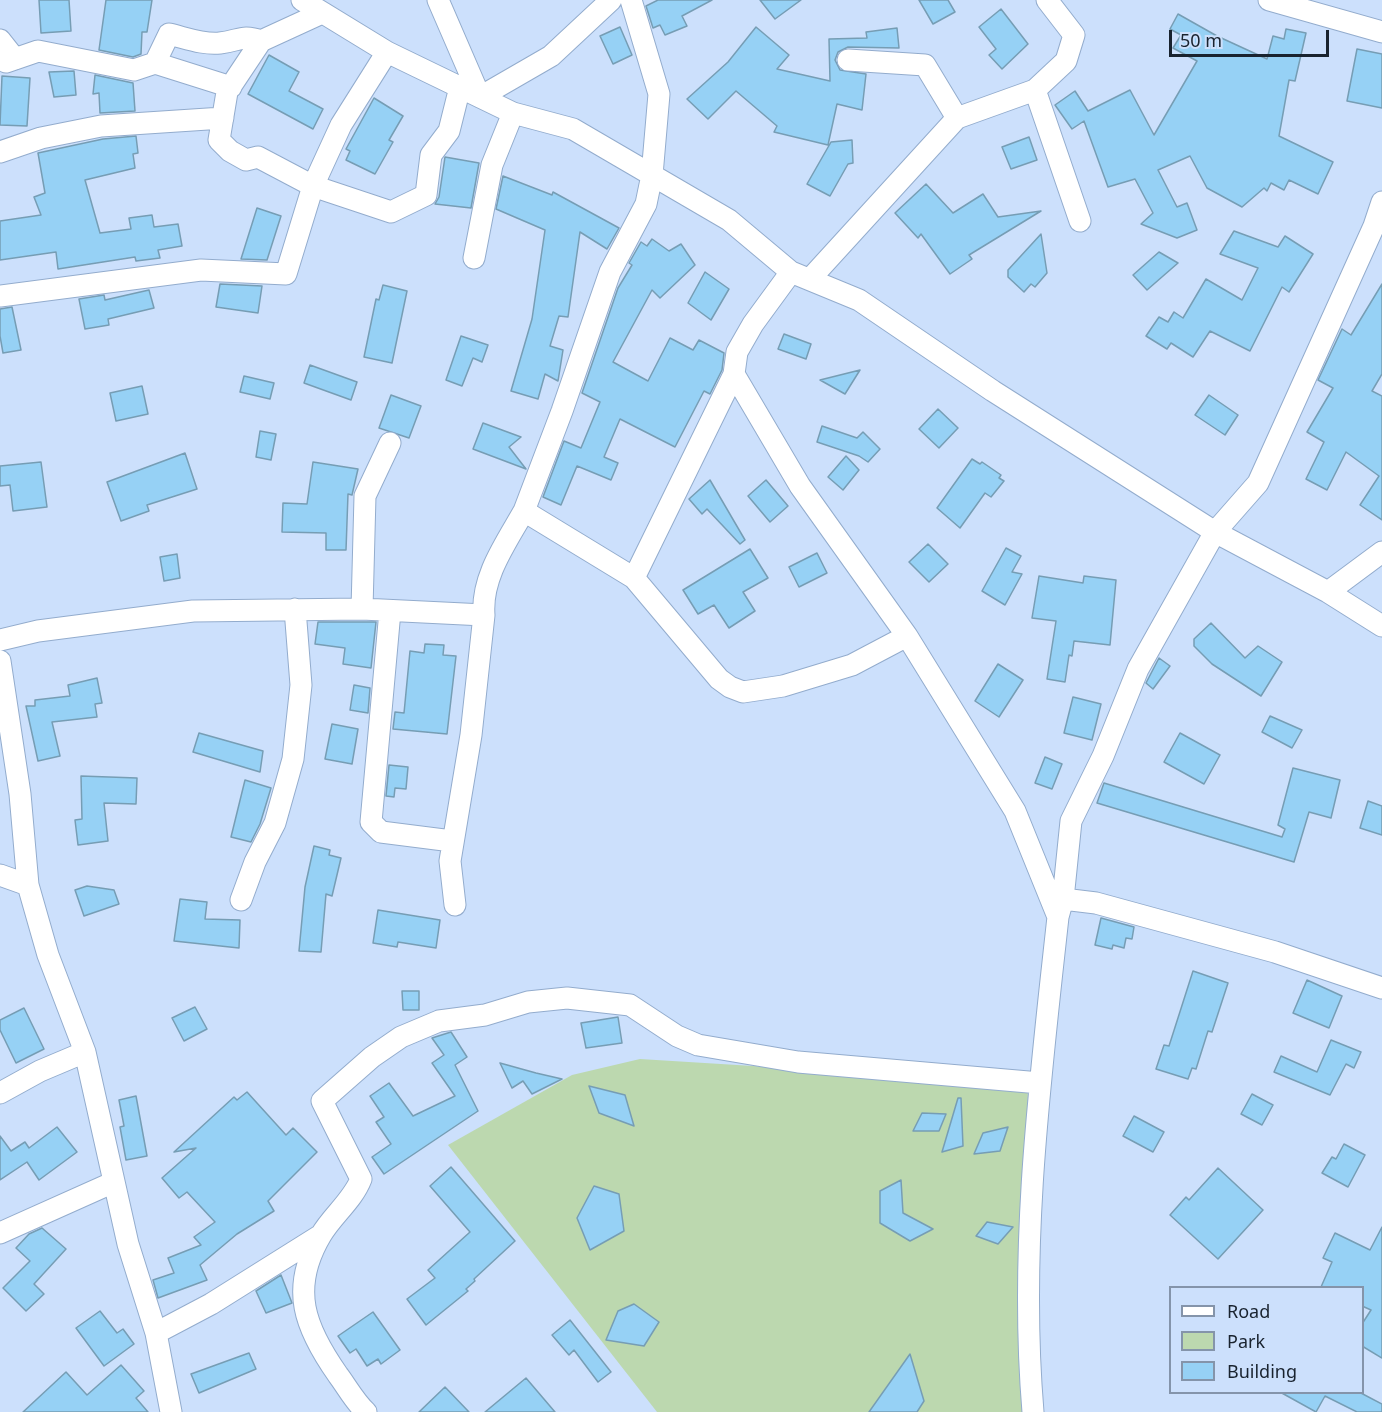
<!DOCTYPE html>
<style>
body{margin:0}
#map{position:relative;width:1382px;height:1412px;overflow:hidden;background:#cce0fc;font-family:"Noto Sans",sans-serif}
canvas{display:block}
.legend{position:absolute;left:1169px;top:1286px;width:195px;height:108px;box-sizing:border-box;background:#cce0fc;border:2px solid #8494aa;margin:0;padding:8px 10px;list-style:none;font-size:18px;color:#19232f}
.legend li{display:flex;align-items:center;gap:12px;height:30px}
.legend b{width:30px;border:2px solid #8494aa}
.scale{position:absolute;left:1169px;top:30px;width:160px;height:27px;box-sizing:border-box;border:3px solid #19232f;border-top:0;padding-left:8px;font-size:18px;line-height:21px;white-space:nowrap;color:#19232f;-webkit-text-stroke:4px #cce0fc;paint-order:stroke}
</style>
<div id="map">
<canvas width="1382" height="1412"></canvas>
<ul class="legend">
<li><b style="height:8px;background:#fff"></b>Road</li>
<li><b style="height:16px;background:#bcd8af"></b>Park</li>
<li><b style="height:16px;background:#96d1f5"></b>Building</li>
</ul>
<div class="scale">50 m</div>
</div>
<script>
const g = document.querySelector('canvas').getContext('2d');
g.lineJoin = 'round';
function fill(path, color) {
  g.fillStyle = color;
  g.fill(path, 'evenodd');
}
function strokePath(path, color, width, dash) {
  g.strokeStyle = color;
  g.lineWidth = width;
  g.lineCap = dash ? 'butt' : 'round';
  g.setLineDash(dash || []);
  g.stroke(path);
}
fill(new Path2D(`
 M640,1059L1028,1083L1023,1412H657L448,1145L572,1075Z`), '#bcd8af');
const building = new Path2D(`
 M39,0H69L71,31L41,33Z
 M106,0H152L147,32H142L141,54L133,57L99,50Z
 M658,0H712L682,16L687,26L665,35L660,25L653,28L646,6Z
 M760,0H801L775,19Z
 M919,0H948L955,12L933,24Z
 M1001,9L1028,44L1002,69L989,55L996,49L979,27Z
 M1178,14L1217,36L1267,59L1273,36L1284,39L1286,29L1306,33L1295,81L1289,80L1279,136L1333,162L1318,194L1289,180L1284,190L1271,183L1267,191L1264,188L1242,207L1207,188L1190,156L1158,170L1177,207L1187,203L1197,230L1177,238L1141,224L1153,213L1135,179L1108,187L1084,121L1072,129L1055,105L1075,91L1088,111L1130,90L1154,135L1197,61L1173,48L1181,35L1170,29Z
 M620,27L632,55L613,64L600,36Z
 M756,27L789,55L777,69L830,81L829,39L867,38L866,32L897,28L899,48L848,47L838,52L835,60L840,70L866,74L862,110L837,104L828,145L774,132L777,126L736,91L708,119L687,99L728,62Z
 M1357,49L1382,54V108L1347,101Z
 M269,55L299,72L289,91L323,109L313,129L248,94Z
 M74,71L76,95L54,97L49,72Z
 M95,75L133,83L135,111L100,113L99,93L93,94Z
 M2,76L30,78L27,126L0,125Z
 M374,98L403,116L389,140L393,142L375,174L346,160L350,151L346,149Z
 M136,136L138,153L133,154L135,168L85,180L100,233L131,229L129,218L152,215L154,227L178,224L182,246L158,250L160,258L136,261L135,257L58,269L56,252L0,260V221L41,215L34,197L45,193L38,153L103,139Z
 M1029,137L1037,160L1011,169L1002,147Z
 M852,140L853,163L848,164L830,196L807,184L831,142Z
 M445,157L479,163L471,208L435,204L439,197Z
 M503,176L552,195L553,192L619,228L607,249L580,232L568,317L559,316L550,346L563,350L558,381L545,374L538,399L511,391L532,319L545,230L496,209Z
 M926,184L953,213L983,194L998,217L1041,211L969,255L972,259L950,274L921,234L918,238L895,213Z
 M257,208L281,216L267,260L241,259Z
 M1234,231L1278,247L1285,236L1313,254L1289,292L1282,287L1250,351L1210,331L1193,357L1171,343L1167,349L1146,336L1159,317L1168,322L1174,312L1183,318L1206,279L1242,300L1258,268L1220,254Z
 M1041,234L1047,273L1035,287L1031,284L1024,292L1008,277V270Z
 M652,239L669,251L681,244L695,265L660,298L652,290L613,362L648,381L670,338L693,350L699,340L724,353L722,370L710,394L704,391L675,447L620,419L604,457L618,463L611,480L577,466L561,505L543,497L564,441L581,448L600,402L582,393L618,288L632,265L629,263L641,242L647,246Z
 M1159,252L1178,263L1147,290L1133,275Z
 M705,272L729,289L711,320L688,303Z
 M220,284L262,286L258,313L216,307Z
 M1382,284V374L1372,391L1382,396V520L1360,505L1379,476L1346,452L1327,490L1306,479L1324,442L1307,432L1333,388L1318,380L1342,329L1351,335Z
 M383,285L407,291L392,363L364,357L376,299L379,300Z
 M149,290L154,308L108,319L109,325L85,329L79,299L104,295L105,300Z
 M12,307L21,350L3,353L0,336V309Z
 M784,334L811,344L806,359L778,349Z
 M461,336L488,345L482,362L473,358L462,386L446,380Z
 M310,365L357,382L351,400L304,383Z
 M860,370L845,394L820,380Z
 M244,376L274,383L270,399L240,392Z
 M142,386L148,414L116,421L110,393Z
 M391,395L421,406L409,438L379,428Z
 M1209,395L1238,415L1225,435L1195,415Z
 M938,409L958,428L939,448L919,429Z
 M483,423L521,437L509,447L526,469L473,449Z
 M822,426L857,438L863,432L880,449L868,462L859,456L817,442Z
 M260,431L276,434L271,460L256,457Z
 M185,453L197,489L147,505L149,511L121,521L107,482Z
 M846,456L859,470L843,490L828,477Z
 M972,459L980,464L982,462L1001,475L999,478L1004,481L991,497L985,493L960,528L937,508Z
 M41,462L47,507L13,511L10,485L0,486V466Z
 M313,462L358,469L352,495L348,494L346,550H326V533L282,532L283,503L307,504Z
 M710,480L745,540L740,544L707,509L702,514L689,499Z
 M766,480L788,506L770,522L748,496Z
 M928,544L948,564L929,582L909,562Z
 M1006,548L1021,556L1012,572L1022,574L1005,605L982,591Z
 M750,549L768,578L743,592L755,611L729,628L714,605L698,614L683,590Z
 M817,553L827,573L799,587L789,567Z
 M177,554L180,578L164,581L160,557Z
 M1039,576L1083,583L1084,576L1116,580L1110,645L1074,641L1072,656L1069,655L1065,682L1047,679L1056,621L1032,618Z
 M318,622H376L371,668L343,664L345,648L315,644Z
 M1211,623L1245,658L1258,646L1282,662L1261,696L1212,664L1194,646V639Z
 M425,644L444,645L443,655L456,656L447,734L393,729L395,712L404,713L410,651L424,653Z
 M1159,658L1170,666L1153,689L1146,683Z
 M998,664L1023,680L999,717L975,701Z
 M97,678L102,703L95,704L97,717L52,722L60,756L38,761L26,706H35V700L70,696L68,685Z
 M354,685L370,688L368,713L350,710Z
 M1073,697L1101,704L1092,740L1064,733Z
 M1270,716L1302,730L1292,748L1262,732Z
 M332,724L358,729L352,764L325,759Z
 M199,733L263,751L260,772L193,752Z
 M1180,733L1220,755L1204,784L1164,762Z
 M1045,757L1062,764L1052,789L1035,783Z
 M389,765L408,767L406,789L395,788L394,797L386,796Z
 M1293,768L1340,780L1331,818L1309,812L1294,862L1097,803L1104,783L1282,837L1285,829L1278,825Z
 M81,776L137,778L136,804L104,803L108,841L78,845L75,820L82,819Z
 M245,780L271,788L260,824L251,842L231,837Z
 M1368,801L1382,806V835L1360,828Z
 M314,846L330,850L329,855L341,858L332,896L326,894L321,952L299,951L305,887Z
 M87,886L114,890L119,904L84,916L75,890Z
 M180,899L207,902L205,919L240,920L239,948L174,941Z
 M378,910L440,920L436,948L398,942L397,947L373,943Z
 M1101,918L1134,927L1132,939L1126,938L1124,948L1113,945L1112,949L1095,945Z
 M1193,971L1228,983L1212,1032L1208,1031L1196,1069L1192,1068L1188,1079L1156,1069L1164,1045L1169,1046Z
 M1307,980L1342,996L1329,1028L1293,1013Z
 M402,991H419V1010H403Z
 M195,1007L207,1029L184,1041L172,1018Z
 M24,1008L44,1049L16,1063L0,1030V1020Z
 M618,1017L622,1043L586,1048L581,1023Z
 M451,1032L467,1057L455,1065L478,1111L384,1174L372,1157L391,1144L376,1122L384,1117L370,1096L389,1083L413,1116L455,1096L432,1063L444,1055L432,1038Z
 M1331,1040L1361,1052L1354,1068L1346,1064L1330,1095L1274,1072L1281,1056L1317,1072Z
 M500,1063L536,1073L562,1079L532,1094L523,1081L512,1088Z
 M589,1086L625,1095L634,1126L599,1113Z
 M247,1092L286,1135L293,1128L317,1152L268,1201L274,1211L237,1234L200,1265L207,1280L158,1298L153,1280L174,1273L168,1258L201,1245L194,1237L215,1222L187,1192L179,1198L162,1178L196,1148L174,1152L234,1097L237,1100Z
 M1252,1094L1273,1105L1262,1125L1241,1114Z
 M136,1096L147,1156L126,1160L120,1127L124,1126L119,1100Z
 M958,1098H961L963,1146L942,1152Z
 M922,1113L946,1114L939,1131H913Z
 M1134,1116L1164,1132L1153,1152L1123,1136Z
 M57,1127L77,1152L39,1180L27,1162L0,1180V1136L11,1151L25,1142L29,1148Z
 M1008,1127L1000,1151L974,1154L983,1133Z
 M1344,1144L1365,1155L1348,1187L1322,1173L1332,1157L1336,1159Z
 M451,1167L515,1241L474,1279L475,1281L466,1289L468,1291L426,1325L407,1299L435,1278L428,1270L470,1232L430,1186Z
 M1218,1168L1263,1210L1218,1259L1170,1215L1186,1197L1189,1200Z
 M901,1180L903,1213L933,1229L910,1241L880,1223V1191Z
 M594,1186L619,1194L624,1231L590,1250L577,1218Z
 M987,1222L1013,1227L998,1244L976,1236Z
 M1382,1227V1358L1362,1346V1324L1371,1310L1362,1306V1287H1321L1332,1262L1323,1258L1335,1233L1370,1250Z
 M42,1228L66,1249L34,1284L44,1294L26,1311L3,1288L30,1261L16,1248L29,1234Z
 M281,1275L292,1303L266,1313L256,1291Z
 M634,1304L659,1322L644,1346L606,1340L618,1311Z
 M100,1311L117,1333L123,1329L134,1344L104,1366L76,1328Z
 M373,1312L400,1350L381,1364L378,1359L367,1366L356,1349L350,1353L338,1336Z
 M570,1320L611,1372L598,1382L574,1350L569,1355L552,1335Z
 M249,1353L256,1369L199,1393L191,1374Z
 M910,1354L924,1401L917,1412H869Z
 M121,1365L144,1391L136,1398L148,1412H23L66,1372L87,1395Z
 M526,1378L555,1412H485Z
 M445,1387L469,1412H419Z
 M1280,1392H1359L1382,1404V1412H1357L1325,1396L1316,1412Z`);
fill(building, '#96d1f5');
strokePath(building, '#769db4', 1.5);
const minor = new Path2D(`
 M302,0L387,52L513,113L573,129L729,220L791,272L859,300L993,391L1215,532L1328,592L1382,626
 M438,0L480,97L551,56L611,0
 M1047,0L1074,35L1066,61L1035,90L1080,221
 M1269,0L1382,32
 M322,13L261,41L227,92L219,140L230,151L246,160L258,157L313,186L391,212L426,195L431,155L449,131L460,87
 M0,40L15,59
 M848,60L925,65L957,118
 M6,62L38,51L134,70L155,63L169,34C186,38 204,45 220,43C239,41 242,34 261,41
 M155,63L231,87
 M0,152L41,138L101,126L223,118
 M474,258L492,165L513,113
 M791,272L753,324L737,352L734,374L800,486L907,636
 M810,279L957,118L1035,90
 M0,296L201,270L286,274L313,186L341,125L387,52
 M524,511L562,411L610,272L646,204L652,175L659,94L631,0
 M634,578L734,374
 M1328,592L1382,552
 M362,609L365,496L390,443
 M390,611L371,822L381,832L452,841
 M0,640L38,631L193,611L362,609L484,615
 M0,661L20,794L28,885L48,955L85,1052L128,1244L156,1333L171,1412
 M0,875L28,885
 M1063,899L1096,903L1275,952L1382,988
 M241,900L255,862L275,823L293,759L301,685L295,609
 M455,905L450,861L471,735L484,615C481,577 506,543 524,511L634,578L719,679L730,687L743,692L783,686L852,665L907,636L1015,811L1058,917
 M0,1093L40,1071L85,1052
 M0,1233L114,1182
 M156,1333L211,1304L321,1235
 M366,1412C355,1402 347,1387 338,1375C305,1328 289,1289 321,1235C332,1216 353,1200 361,1179L322,1101L372,1057L401,1037L439,1021L485,1015L528,1002L567,998L630,1005L677,1036L698,1045L798,1062L1040,1083
 M1033,1412C1019,1247 1040,1081 1058,917L1063,899L1071,821L1103,756L1138,669L1215,532L1258,483L1374,226L1382,202`);
strokePath(minor, '#93accd', 23);
strokePath(minor, '#fff', 21);
</script>
